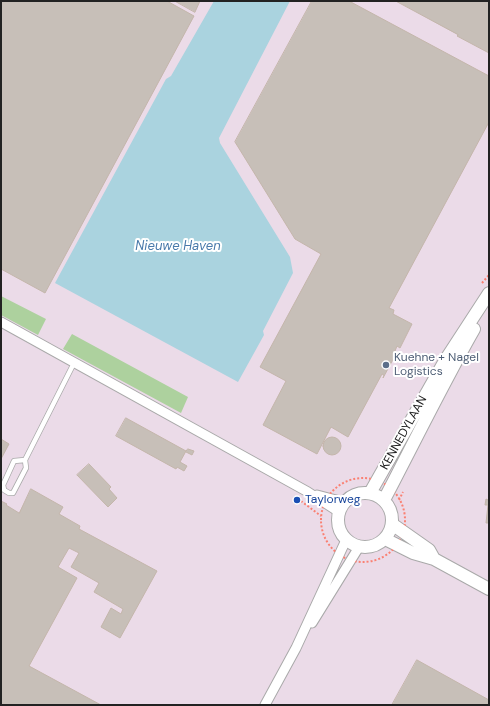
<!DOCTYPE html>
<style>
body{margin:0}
#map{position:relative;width:490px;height:706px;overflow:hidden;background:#f2efe9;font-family:"DM Sans",sans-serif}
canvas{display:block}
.frame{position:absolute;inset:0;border:2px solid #222;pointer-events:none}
</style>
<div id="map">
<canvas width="490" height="706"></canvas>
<div class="frame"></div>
</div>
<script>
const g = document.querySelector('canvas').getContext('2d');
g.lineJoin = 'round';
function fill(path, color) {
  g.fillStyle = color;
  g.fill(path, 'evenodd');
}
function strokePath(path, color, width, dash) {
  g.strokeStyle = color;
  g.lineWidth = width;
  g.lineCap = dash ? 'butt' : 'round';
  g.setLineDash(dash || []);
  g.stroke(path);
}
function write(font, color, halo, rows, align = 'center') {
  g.font = font + ' "DM Sans",sans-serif';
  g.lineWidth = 4;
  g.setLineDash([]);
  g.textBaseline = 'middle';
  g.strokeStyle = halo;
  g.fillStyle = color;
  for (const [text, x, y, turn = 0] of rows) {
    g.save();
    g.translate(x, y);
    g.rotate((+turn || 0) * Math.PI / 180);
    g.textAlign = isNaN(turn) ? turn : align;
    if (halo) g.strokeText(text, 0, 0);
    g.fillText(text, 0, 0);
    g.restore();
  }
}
fill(new Path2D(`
 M1,1H489V705H1Z`), '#ebdbe8');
fill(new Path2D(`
 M1,296L46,319L38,335L1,315Z
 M72,334L188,397L181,413L63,349Z`), '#add19e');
fill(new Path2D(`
 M214,1H290L219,138L220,143L290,257L293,273L263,331L264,335L238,382L55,283L166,79L171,76Z`), '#aad3df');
const building = new Path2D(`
 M1,1H167L194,16L45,293L1,269Z
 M175,1H200L195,12Z
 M312,1H349L489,76V122L389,308L394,310L393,314L412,324L400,348L397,346L395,351L397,352L383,378L384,375L382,374L348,437L331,427L317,454L263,425L286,381L260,367L321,254L295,239L235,142Z
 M396,1H489V53L457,36L458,35Z
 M126,418L186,451L180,462L187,466L184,471L177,467L176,469L116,436Z
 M323 446a9 9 0 1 1 18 0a9 9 0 1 1-18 0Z
 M1,439L9,444L1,459Z
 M188,449L194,451L192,455L186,452Z
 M89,464L111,487L109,489L117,498L108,507L77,475Z
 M31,489L63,507L59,514L80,526L79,529L157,571L120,638L101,627L111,608L121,614L123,609L94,592L99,583L71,567L79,553L69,548L58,567L77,578L29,666L101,705H1V501L7,504L6,505L19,513Z
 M489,495V523H486L488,505H485L486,499L488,500Z
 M417,660L489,700V705H392Z`);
fill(building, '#c7bfb8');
strokePath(building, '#c4b6ab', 1);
const service = new Path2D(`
 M25,460L26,468L13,493H9L4,490L3,485L14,461L25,460L74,363`);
const minor = new Path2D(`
 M1,322L308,492L339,512
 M317,495L344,502
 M312,623L359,547
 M265,705L296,648L346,540`);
const tertiary = new Path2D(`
 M338 520a27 27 0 1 1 54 0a27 27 0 1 1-54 0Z
 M370,493L446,359L489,293
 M384,500C414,443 442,385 474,329
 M392,524L429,550L434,559
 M385,539L413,553L434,559L489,589`);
strokePath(service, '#a9a9a9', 6);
strokePath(minor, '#a9a9a9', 11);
strokePath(tertiary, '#a9a9a9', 14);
strokePath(new Path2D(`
 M482,283L489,275
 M321 520a42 42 0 1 1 84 0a42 42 0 1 1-84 0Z
 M399,500L403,492
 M301,501L321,516`), '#fa8072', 2, [2, 2]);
strokePath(service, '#fff', 4.5);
strokePath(minor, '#fff', 9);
strokePath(tertiary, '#fff', 12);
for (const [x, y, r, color] of [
 [386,365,4,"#5c6f8a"],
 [297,500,4,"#1a4fb4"]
]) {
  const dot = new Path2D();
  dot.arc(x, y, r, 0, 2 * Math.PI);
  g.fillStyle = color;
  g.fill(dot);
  strokePath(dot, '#fff', 1.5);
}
write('12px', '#4e5e75', '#fff', [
 ["Kuehne + Nagel",394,358],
 ["Logistics",394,372]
], 'left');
write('12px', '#222', '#fff', [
 ["KENNEDYLAAN",404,433,-61]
]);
write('12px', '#164399', '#fff', [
 ["Taylorweg",305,500]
], 'left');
write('italic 13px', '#4a7aab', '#fff', [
 ["Nieuwe Haven",178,247]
]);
</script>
